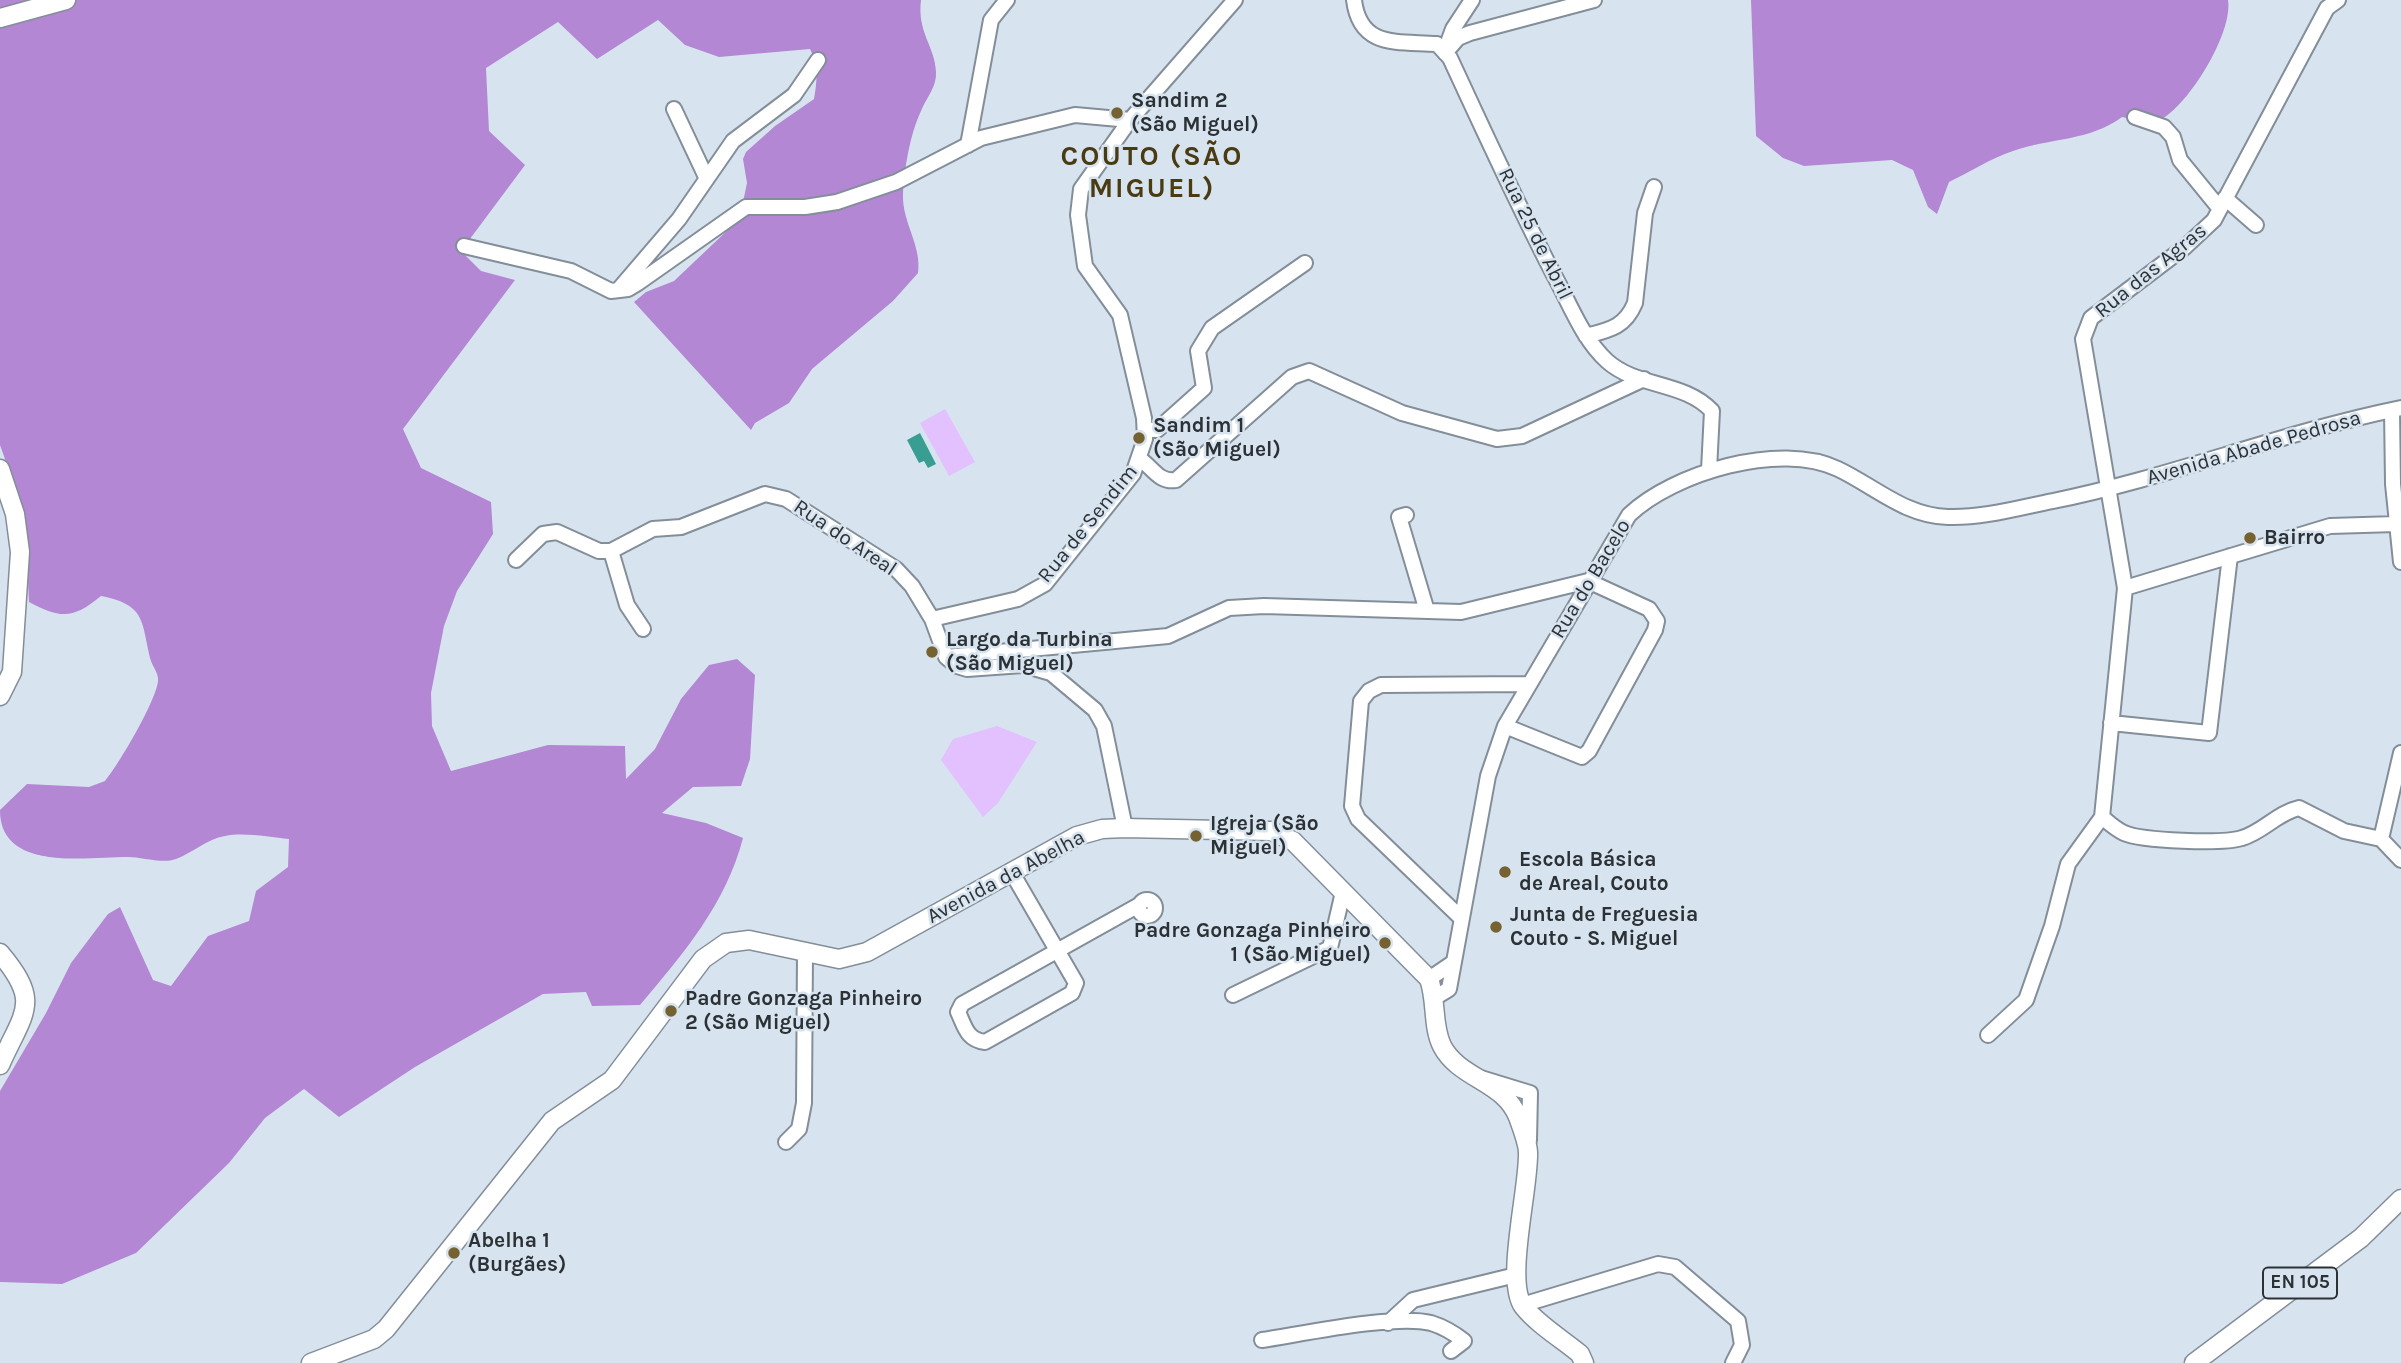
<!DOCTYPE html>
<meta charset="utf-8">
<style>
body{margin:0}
canvas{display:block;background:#d7e4f0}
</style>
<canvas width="2401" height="1363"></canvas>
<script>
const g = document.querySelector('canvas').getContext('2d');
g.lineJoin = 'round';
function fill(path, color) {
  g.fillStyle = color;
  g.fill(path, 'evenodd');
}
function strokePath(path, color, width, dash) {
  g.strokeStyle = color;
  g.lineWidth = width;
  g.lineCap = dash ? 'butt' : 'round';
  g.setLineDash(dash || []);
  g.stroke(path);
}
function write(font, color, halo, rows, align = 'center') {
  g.font = font + ' Karla,sans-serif';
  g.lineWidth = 5;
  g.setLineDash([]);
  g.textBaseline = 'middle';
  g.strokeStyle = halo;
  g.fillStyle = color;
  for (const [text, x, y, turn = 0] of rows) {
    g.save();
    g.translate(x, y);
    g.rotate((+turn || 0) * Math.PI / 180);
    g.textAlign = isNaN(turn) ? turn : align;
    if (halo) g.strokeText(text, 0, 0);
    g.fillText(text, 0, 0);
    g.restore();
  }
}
fill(new Path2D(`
 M945,409L975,462L949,476L920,423Z
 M997,726L1037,742L998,803L983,817L941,760L953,739Z`), '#e3c0fe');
fill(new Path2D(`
 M0,0H921C917,33 935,46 936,72C937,87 926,98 921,111C910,134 904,170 903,195C902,222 922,246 918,273L893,301L812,369L789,403L755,423L751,430L634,302L646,292L674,281L732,226L742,207L747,183L743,159L746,152L775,126L814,99C817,82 819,65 810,49L719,57L685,45L658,20L597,59L558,22L486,68L489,131L525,165L461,251L481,271L515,280L403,429L421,468L491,502L493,534L457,591L444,626L431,693L432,726L451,771L548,745L625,746L626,779L655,749L681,699L709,665L737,659L755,675L750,759L741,786L693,787L662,813L706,823L743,838C726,904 683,954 640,1005L592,1006L586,992L543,994L415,1067L339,1117L304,1089L265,1118L229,1163L136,1253L62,1284L0,1282V1091L46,1013L71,963L108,914L120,907L153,980L171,986L208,936L249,921L256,891L288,867L289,839C271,837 243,832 225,836C207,839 192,853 176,859C162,864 142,857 128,857C85,857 0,872 0,810L27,784L89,787L105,781C119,764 156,701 158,681C159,674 153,667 151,661C141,622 147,605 101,596C73,619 61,619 29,602C27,542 21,502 0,445Z
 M1751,0H2228C2233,32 2192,99 2165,117C2153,124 2135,120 2122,117C2090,141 2050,138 2013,151C1991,158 1970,172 1949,182L1937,214L1928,207L1913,170L1892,160L1804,166L1783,158L1756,136Z`), '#b387d3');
fill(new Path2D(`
 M920,433L936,464L928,468L924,461L919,463L907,440Z`), '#399e91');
const minor = new Path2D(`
 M1354,0C1360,49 1398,41 1437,44L1450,58C1484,131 1517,204 1554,275C1570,304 1582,338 1607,361C1637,388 1684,381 1712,411L1709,470
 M1446,48L1453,29L1472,0
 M1445,53L1458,38L1470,33L1594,0
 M674,109L706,177
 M2135,117L2164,127L2173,137L2180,160L2220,209
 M968,145L991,20L1007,0
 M2225,198L2256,225
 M464,246L571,271L611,291L628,289L638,283L746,207H805L837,202L896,182L981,138L1075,115L1130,120
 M619,289L679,219L733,141L794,95L818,60
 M1586,336C1610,330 1625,327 1635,303L1645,213L1654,187
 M2392,410L2393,484L2401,562
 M1145,430H1157L1204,388L1198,351L1212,328L1305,263
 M1140,459C1152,467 1159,483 1176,480L1292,377L1309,371L1402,413L1497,439L1522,436L1644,379
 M1406,515L1399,517L1427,611
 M611,551L627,605L643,629
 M516,560L543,534L557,532L599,551H611L653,529L681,527L765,494L786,499L896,569L912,586L932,619L946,657L957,666L967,669L1023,665L1051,673L1095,710L1104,726L1125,828
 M2125,588L2330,526L2396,524
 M932,619L1018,599L1045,584L1133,474L1145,439L1144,418L1120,315L1085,266L1078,215L1081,189L1130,120L1235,0
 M946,657L1168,636L1229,608L1264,606L1461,612L1588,581L1649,609L1657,621L1655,630L1589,751L1582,757L1505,726
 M2111,723L2209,733L2230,556
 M2102,817L2125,588L2083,339L2091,318L2185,247L2214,220L2327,8L2338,0
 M2102,817C2109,823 2115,829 2124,833C2142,841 2223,844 2242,838C2263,832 2277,813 2299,808L2344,831L2381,839L2401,860
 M2381,839L2401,753
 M1011,871L1076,983L1072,993L985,1042C967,1040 965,1027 958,1012L962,1004L1139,905
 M1139 908a8 8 0 1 1 16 0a8 8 0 1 1-16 0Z
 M1461,918L1358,819L1352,806L1361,701L1369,691L1381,685L1529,684
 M1429,979L1454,962
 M1233,995L1330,948L1343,892
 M1436,997L1449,989L1488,776L1505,726L1629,515C1673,473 1780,441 1838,469C1874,486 1905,516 1948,517C1983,518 2018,508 2053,501C2171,477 2283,432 2401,408
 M1988,1035L2026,1000L2052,926L2068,864L2102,817
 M1481,1078L1530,1093L1529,1140
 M786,1142L799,1129L804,1103L805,952
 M1522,1305L1658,1264L1675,1267L1738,1321L1742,1345L1733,1363
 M1388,1323L1413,1300L1516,1275
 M1262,1340C1302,1334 1395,1314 1431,1323C1444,1327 1454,1333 1464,1341L1451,1351`);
const major = new Path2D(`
 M0,18L66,0
 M0,469L15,514L20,552L12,672L0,696
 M0,953C42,1003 24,1011 0,1065
 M311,1363L374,1339L386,1329L552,1121L612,1080L703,959L726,943L749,940L839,959L867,952L1077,836L1102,829L1125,828L1271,831L1293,841L1429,979C1437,1001 1432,1026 1442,1046C1459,1079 1504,1081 1518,1117C1522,1128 1528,1143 1528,1153C1529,1188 1505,1280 1523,1306C1537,1324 1562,1339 1580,1354L1584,1363
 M2194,1363L2361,1238L2401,1199`);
strokePath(minor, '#838e99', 18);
strokePath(major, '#838e99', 21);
strokePath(minor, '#fff', 14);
strokePath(major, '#fff', 18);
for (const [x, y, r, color] of [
 [1117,113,7,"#756230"],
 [1139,438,7,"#756230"],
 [2250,538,7,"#756230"],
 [932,652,7,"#756230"],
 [1196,836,7,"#756230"],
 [1505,872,7,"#756230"],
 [1496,927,7,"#756230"],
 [1385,943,7,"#756230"],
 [671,1011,7,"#756230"],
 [454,1253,7,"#756230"]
]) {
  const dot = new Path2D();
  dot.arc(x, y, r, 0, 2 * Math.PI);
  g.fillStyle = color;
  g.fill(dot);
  strokePath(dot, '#d7e4f0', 2.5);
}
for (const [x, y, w] of [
 [2300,1283,74]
]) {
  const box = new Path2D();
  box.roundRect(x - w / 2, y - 15.5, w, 31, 5);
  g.fillStyle = '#d7e4f0';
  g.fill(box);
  strokePath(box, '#2c3135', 2);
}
write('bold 19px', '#2c3135', null, [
 ["EN 105",2300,1283]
]);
write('bold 21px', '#2c3135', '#d7e4f0', [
 ["Sandim 2",1131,101],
 ["(São Miguel)",1131,125],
 ["Sandim 1",1153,426],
 ["(São Miguel)",1153,450],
 ["Bairro",2264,538],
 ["Largo da Turbina",946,640],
 ["(São Miguel)",946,664],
 ["Igreja (São",1210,824],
 ["Miguel)",1210,848],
 ["Escola Básica",1519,860],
 ["de Areal, Couto",1519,884],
 ["Junta de Freguesia",1510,915],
 ["Couto - S. Miguel",1510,939],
 ["Padre Gonzaga Pinheiro",1371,931,"right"],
 ["1 (São Miguel)",1371,955,"right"],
 ["Padre Gonzaga Pinheiro",685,999],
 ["2 (São Miguel)",685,1023],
 ["Abelha 1",468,1241],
 ["(Burgães)",468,1265]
], 'left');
write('21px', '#2c3135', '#d7e4f0', [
 ["Rua 25 de Abril",1535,234,64],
 ["Rua das Agras",2151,271,-39],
 ["Avenida Abade Pedrosa",2254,448,-16],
 ["Rua de Sendim",1088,524,-51],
 ["Rua do Areal",845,538,34],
 ["Rua do Bacelo",1591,579,-59],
 ["Avenida da Abelha",1006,877,-28]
]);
g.letterSpacing = '2px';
write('bold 28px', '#4a3b13', '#d7e4f0', [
 ["COUTO (SÃO",1152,157],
 ["MIGUEL)",1152,189]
]);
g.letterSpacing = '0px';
</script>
